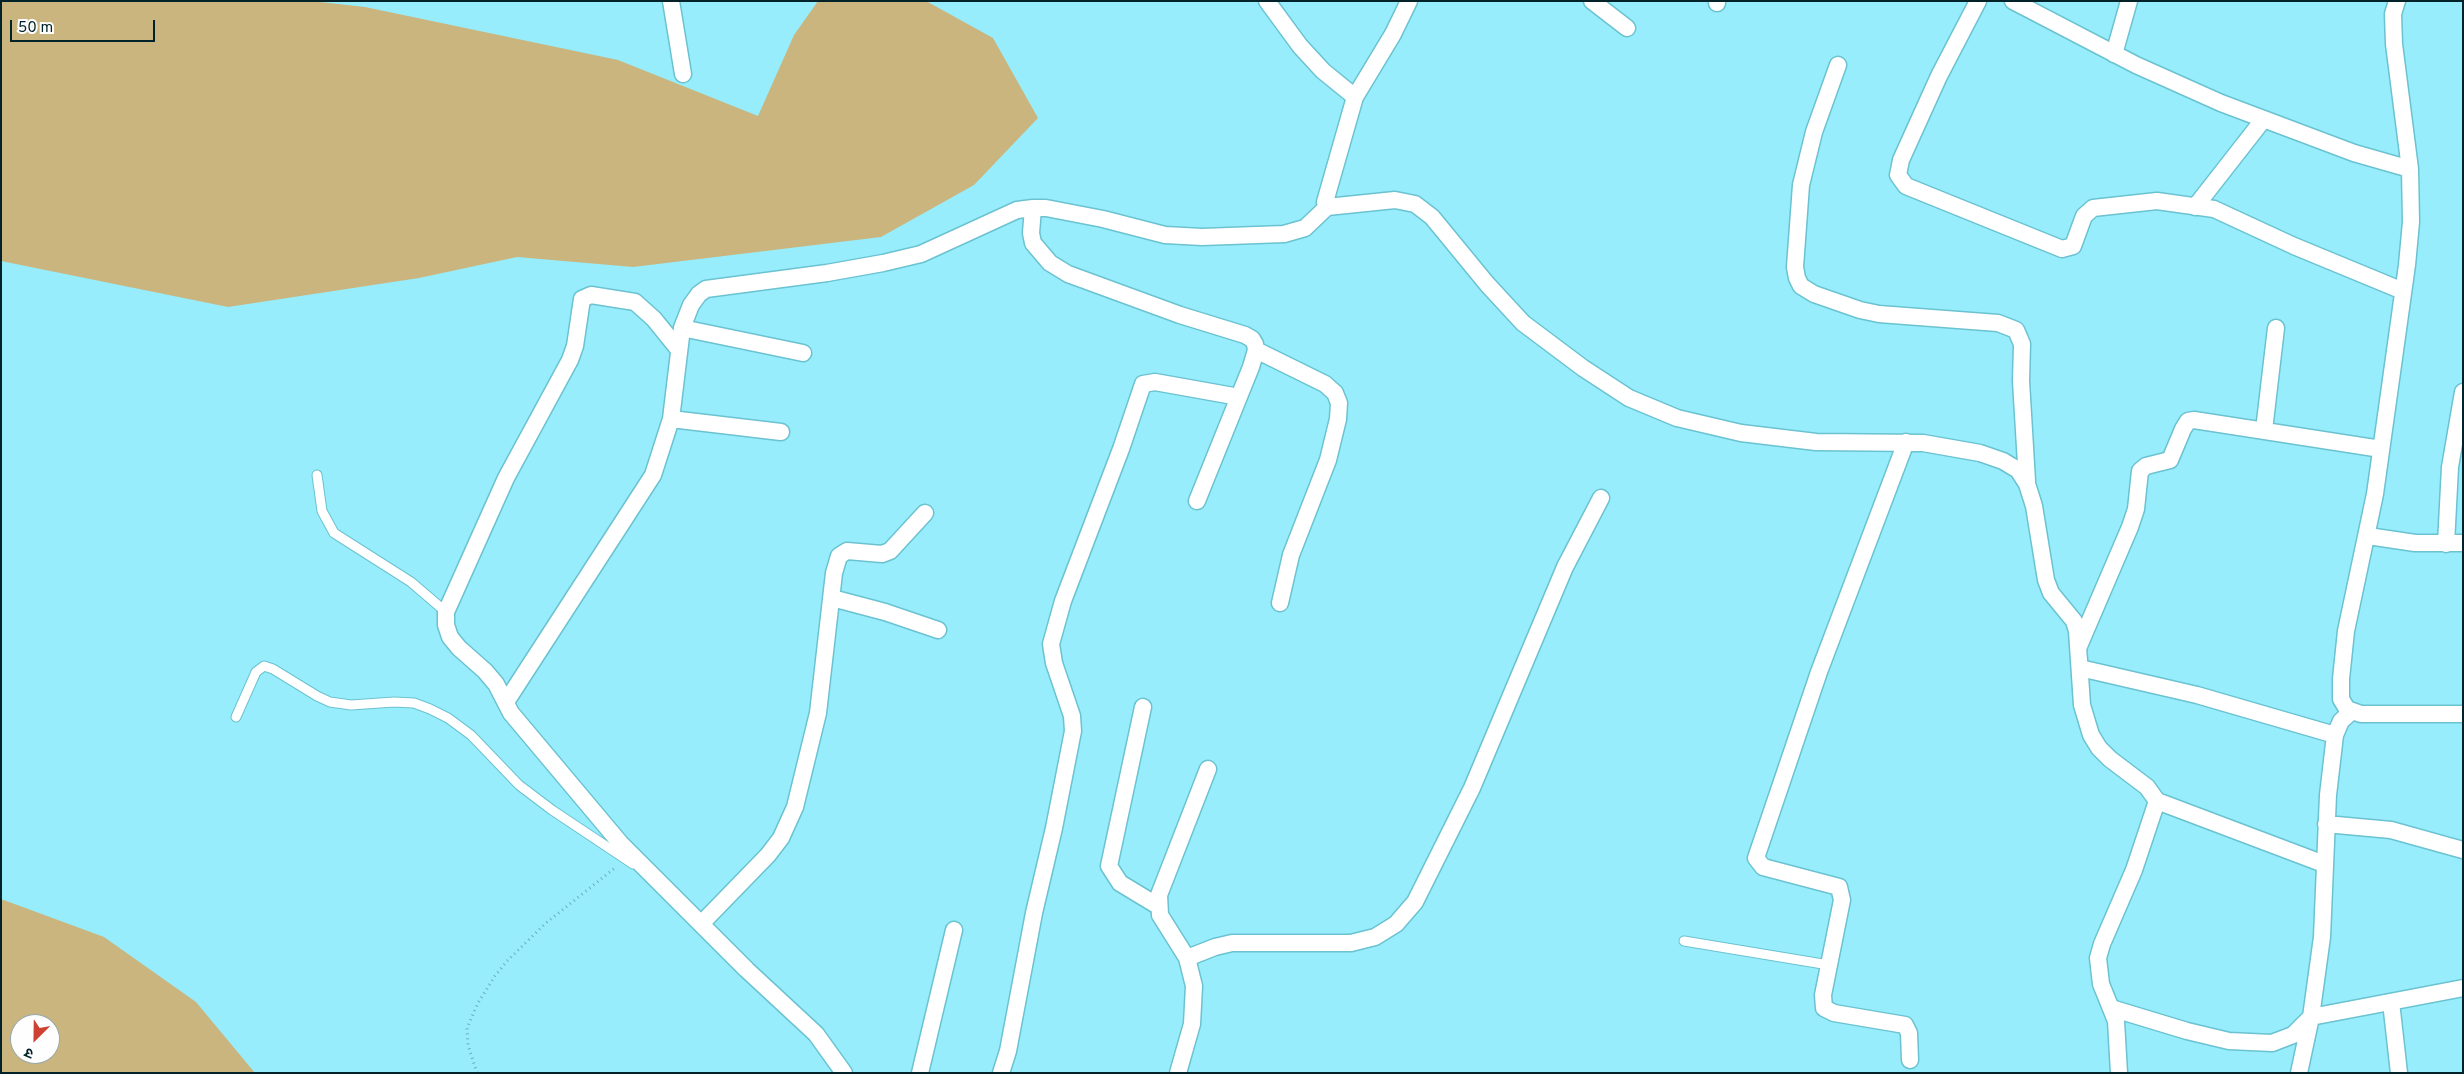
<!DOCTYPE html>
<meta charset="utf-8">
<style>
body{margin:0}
#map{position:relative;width:2464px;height:1074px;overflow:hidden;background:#97edfc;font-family:Overpass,"Noto Sans Devanagari",sans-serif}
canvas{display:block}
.frame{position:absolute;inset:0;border:2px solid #002228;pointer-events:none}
.north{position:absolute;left:10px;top:1014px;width:50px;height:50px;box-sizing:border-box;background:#fefefe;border:1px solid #98a6a8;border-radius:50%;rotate:203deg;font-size:14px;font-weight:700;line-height:20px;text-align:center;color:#002228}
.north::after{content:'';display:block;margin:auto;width:18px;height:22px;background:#cd4032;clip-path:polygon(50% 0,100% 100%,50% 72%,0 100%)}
.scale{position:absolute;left:10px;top:20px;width:145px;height:22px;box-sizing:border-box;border:2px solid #002228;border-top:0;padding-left:6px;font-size:15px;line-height:18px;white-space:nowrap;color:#002228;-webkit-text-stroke:4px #fefefe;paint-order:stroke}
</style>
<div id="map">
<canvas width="2464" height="1074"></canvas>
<div class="frame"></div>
<div class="north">उ</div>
<div class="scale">50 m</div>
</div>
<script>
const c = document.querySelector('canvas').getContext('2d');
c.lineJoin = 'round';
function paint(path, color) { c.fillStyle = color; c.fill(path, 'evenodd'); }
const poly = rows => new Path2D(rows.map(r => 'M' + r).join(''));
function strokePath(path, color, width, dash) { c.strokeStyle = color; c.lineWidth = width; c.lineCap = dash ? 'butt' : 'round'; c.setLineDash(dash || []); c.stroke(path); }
paint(poly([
 [1,1,311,1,365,7,618,60,758,116,794,35,818,1,926,1,993,38,1038,118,974,185,881,237,633,267,517,257,419,278,228,307,1,261],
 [1,899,104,937,196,1002,255,1073,1,1073],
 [20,1024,50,1024,50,1054,20,1054]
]), '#cab57f');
const lane = poly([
 [317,475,322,511,334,533,411,582,446,612],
 [236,717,256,672,264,666,273,669,317,696,330,702,351,705,394,702,414,703,430,709,448,718,471,735,519,785,552,810,633,864],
 [1684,941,1829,965]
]);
const street = poly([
 [671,1,683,74],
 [1267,1,1300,46,1323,71,1355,97],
 [1409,1,1393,34,1355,97,1325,202,1327,207,1395,200,1415,204,1432,217,1487,284,1523,323,1583,368,1629,398,1677,418,1741,433,1816,442,1923,443,1980,453,2003,461,2018,470,2027,484,2034,506,2046,580,2051,593,2074,621,2077,631,2082,705,2091,735,2099,748,2110,759,2147,787,2157,801,2134,870,2102,944,2098,958,2101,984,2116,1021,2119,1073],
 [1592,1,1627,28],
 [1978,1,1939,76,1901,160,1898,175,1906,186,2062,249,2073,246,2084,216,2093,208,2157,201,2214,209,2294,246,2403,291],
 [2013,1,2136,65,2221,103,2354,153,2410,169],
 [2397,1,2393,14,2394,44,2410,169,2411,222,2407,265,2375,494,2346,631,2341,679,2341,699,2347,709,2361,714,2463,714],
 [1717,3,1717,1],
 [2114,54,2129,1],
 [1838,65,1814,132,1801,185,1795,267,1797,278,1801,286,1814,294,1860,310,1879,314,1998,323,2016,330,2022,344,2021,381,2027,481],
 [2195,207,2263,120],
 [1033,208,1031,233,1033,243,1050,263,1068,274,1180,315,1245,335,1252,339,1255,344,1256,350,1251,367,1197,501],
 [682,328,803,353],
 [679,350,654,319,635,302,591,295,582,299,575,346,570,360,506,478,446,612,446,625,450,637,459,648,485,671,496,684,511,713,621,844,747,970,816,1034,844,1073],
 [1256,350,1325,384,1335,393,1339,403,1338,419,1328,460,1291,555,1280,603],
 [671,419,781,432],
 [2264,430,2276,328],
 [1906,442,1819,672,1756,858,1763,867,1839,887,1842,900,1823,995,1824,1008,1834,1013,1905,1025,1909,1033,1910,1060],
 [2368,536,2415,543,2463,543],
 [2446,544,2450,467,2463,392],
 [832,598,885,612,938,630],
 [2079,646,2130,527,2136,509,2140,471,2146,466,2170,460,2183,429,2188,421,2194,420,2381,449],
 [2080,668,2197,695,2335,735],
 [506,702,653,475,671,419,682,328,691,305,699,294,706,289,827,273,883,263,921,254,1017,210,1033,208,1046,208,1103,219,1165,235,1202,237,1284,234,1305,228,1327,207],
 [1143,707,1109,866,1120,883,1158,906],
 [2157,801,2324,864],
 [2326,824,2391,830,2463,850],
 [701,924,768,855,781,838,795,807,818,713,834,573,839,556,847,551,882,554,890,551,925,513],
 [1187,958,1215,947,1232,943,1351,943,1375,937,1396,924,1415,902,1472,788,1565,567,1601,498],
 [2391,1002,2399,1073],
 [2111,1008,2187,1031,2229,1041,2272,1043,2293,1035,2311,1017,2463,988],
 [920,1073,954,930],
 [1001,1073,1008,1051,1034,913,1054,828,1073,731,1072,716,1054,663,1051,644,1063,601,1121,449,1143,384,1155,382,1239,397],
 [1178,1073,1192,1024,1194,986,1187,958,1160,915,1159,895,1208,769],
 [2299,1073,2311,1017,2322,937,2328,795,2335,735,2341,721,2351,712]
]);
strokePath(lane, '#6bc2d0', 11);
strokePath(street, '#6bc2d0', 19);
strokePath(poly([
 [477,1073,468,1045,467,1028,478,1003,495,976,507,961,546,923,616,867]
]), '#69afbb', 3, [1, 4]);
strokePath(lane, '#fff', 9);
strokePath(street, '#fff', 16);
</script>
